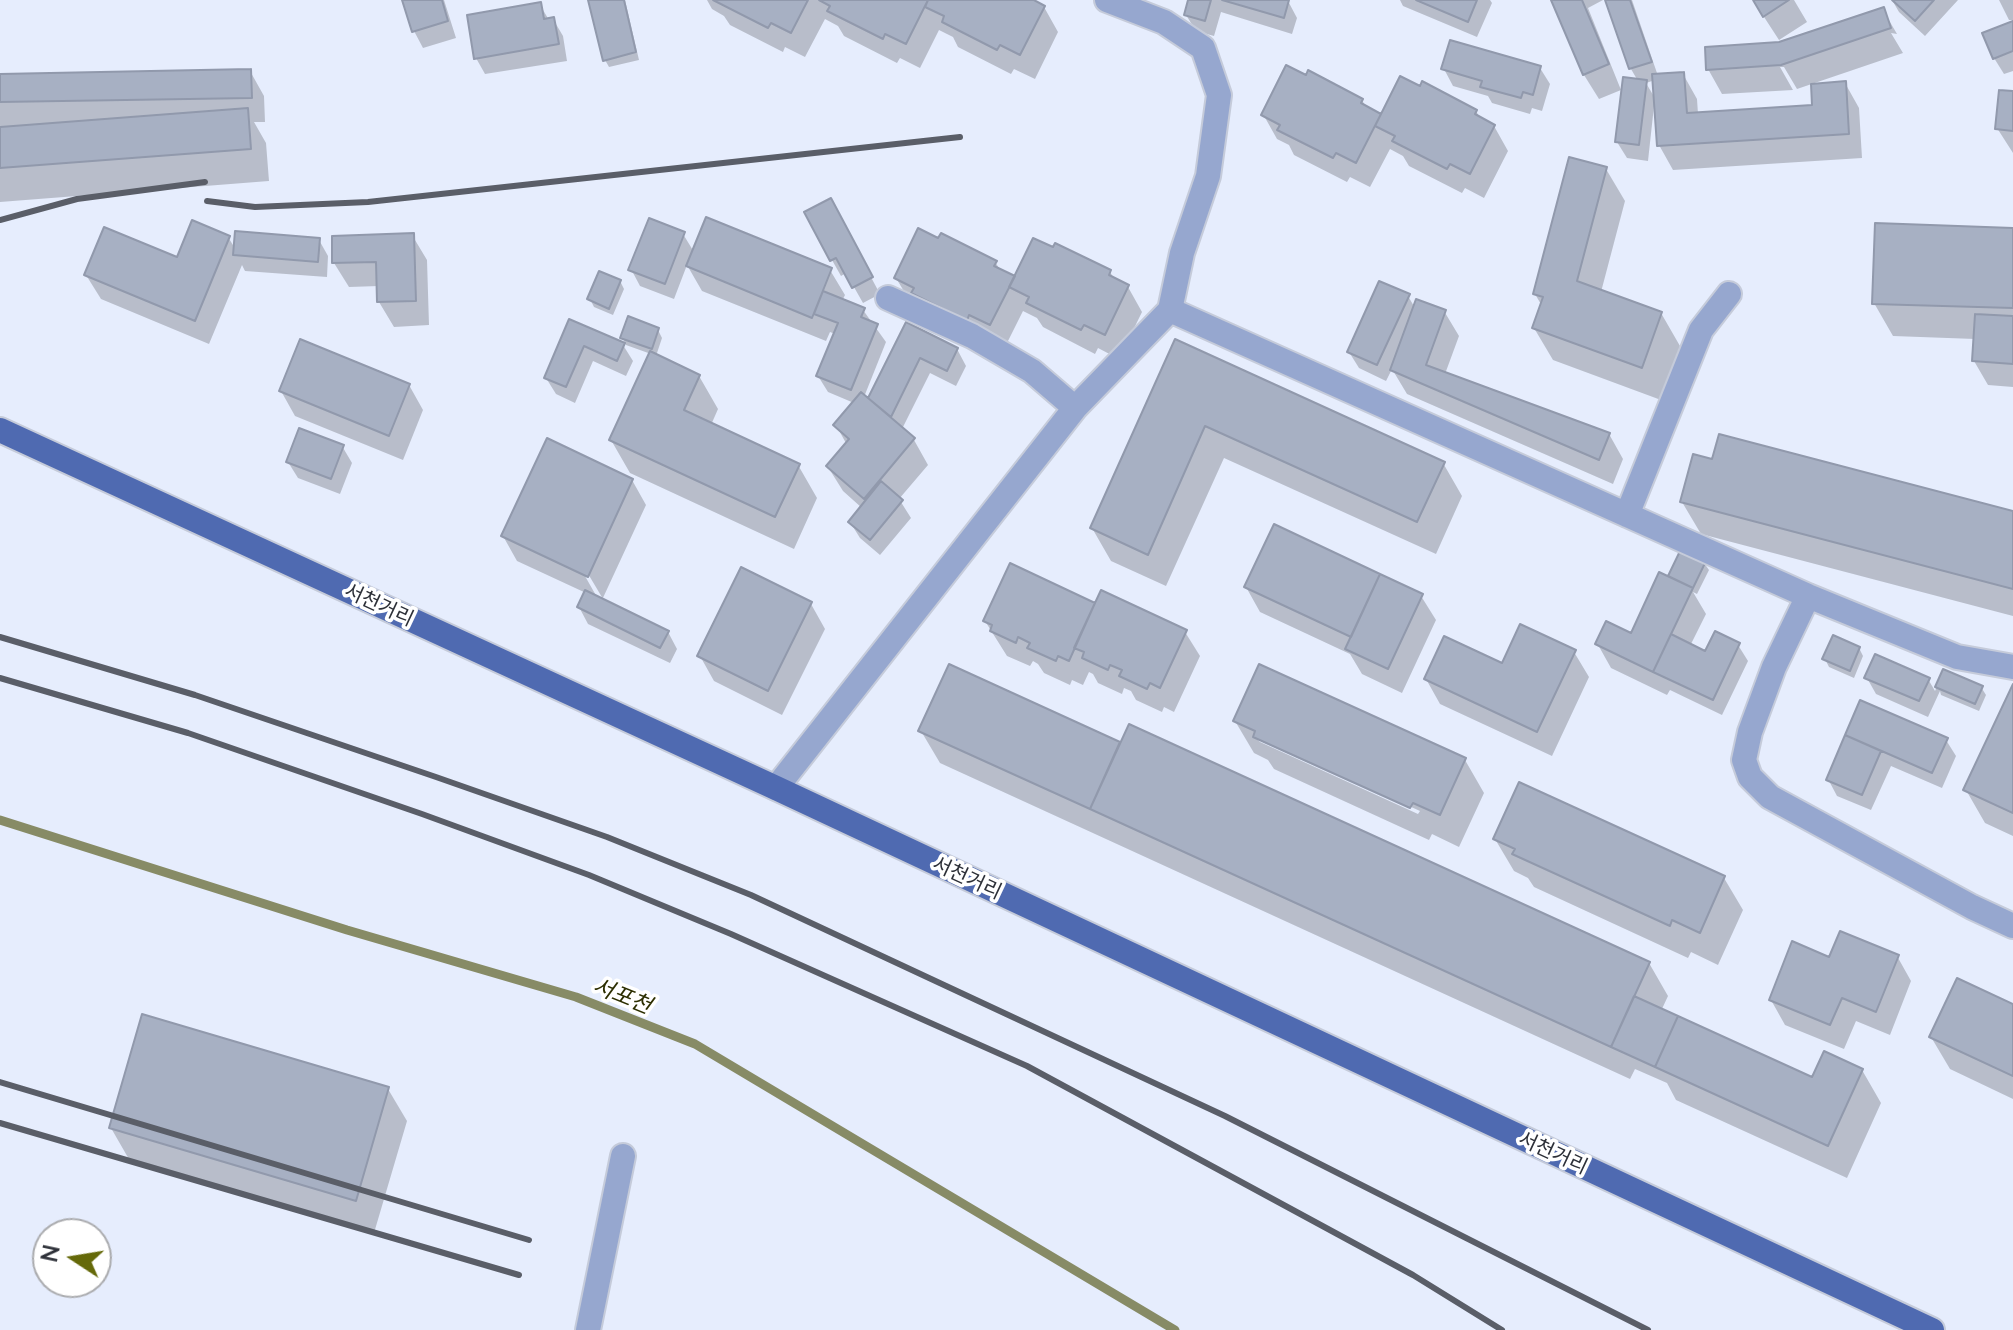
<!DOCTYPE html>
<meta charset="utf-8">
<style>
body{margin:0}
#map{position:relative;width:2013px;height:1330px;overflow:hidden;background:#e6edfd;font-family:Lato,sans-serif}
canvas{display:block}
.north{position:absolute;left:32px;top:1218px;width:80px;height:80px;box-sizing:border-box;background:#fff;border:2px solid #abacaf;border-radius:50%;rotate:282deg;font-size:22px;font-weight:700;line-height:32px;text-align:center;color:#2d3038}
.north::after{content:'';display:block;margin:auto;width:28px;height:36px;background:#656909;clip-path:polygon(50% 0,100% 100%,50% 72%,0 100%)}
</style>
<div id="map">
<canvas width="2013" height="1330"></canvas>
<div class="north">N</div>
</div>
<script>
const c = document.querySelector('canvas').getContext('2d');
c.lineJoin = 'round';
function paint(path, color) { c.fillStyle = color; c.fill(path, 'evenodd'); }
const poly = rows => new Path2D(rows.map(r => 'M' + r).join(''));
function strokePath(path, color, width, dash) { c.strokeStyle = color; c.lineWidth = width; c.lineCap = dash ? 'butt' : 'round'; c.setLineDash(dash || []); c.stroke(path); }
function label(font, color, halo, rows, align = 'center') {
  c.font = font + ' Lato,"Noto Sans KR",sans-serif'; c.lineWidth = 7; c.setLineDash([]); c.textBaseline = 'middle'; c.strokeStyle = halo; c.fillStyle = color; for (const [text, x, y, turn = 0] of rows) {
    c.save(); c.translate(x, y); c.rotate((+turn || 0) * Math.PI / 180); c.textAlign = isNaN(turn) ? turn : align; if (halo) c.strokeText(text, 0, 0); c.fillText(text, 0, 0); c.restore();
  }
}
paint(poly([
 [404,0,444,0,456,38,423,48,414,31],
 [590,0,625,0,639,60,609,67,605,60],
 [707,0,1031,0,1044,7,1058,32,1035,79,1014,69,1011,74,958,47,953,37,939,30,920,68,900,58,897,63,844,36,838,26,825,19,805,57,785,47,783,52,730,25,724,16,712,9],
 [1190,0,1283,0,1288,1,1297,18,1292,34,1221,12,1214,36,1196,31,1186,15],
 [1400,0,1490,0,1492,3,1477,37,1403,6],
 [1553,0,1603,0,1588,8,1621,90,1599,99,1584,75],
 [1607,0,1632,0,1658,76,1683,74,1697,99,1698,114,1814,107,1845,83,1859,108,1862,158,1673,170,1659,145,1656,106,1654,106,1648,161,1627,158,1617,142,1638,81,1631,69],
 [1655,80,1656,100,1646,83],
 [1753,0,1794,0,1807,22,1779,40],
 [1892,0,1958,0,1925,36,1899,12],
 [1999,0,2013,0,2013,20,2009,20],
 [540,5,549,20,553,19,563,36,567,61,485,74,476,58],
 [1883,10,1897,34,1891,33,1903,53,1797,89,1784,67,1780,67,1793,90,1722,94,1708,69],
 [2013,23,2013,71,2004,74,1994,58],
 [1540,68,1550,84,1542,111,1532,108,1530,114,1492,103,1488,96,1453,86,1444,69],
 [250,71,264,96,265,122,254,122,266,143,269,181,0,202,0,76],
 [2013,93,2013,153,1997,128],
 [1362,100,1367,109,1382,117,1476,111,1481,120,1494,126,1508,151,1484,198,1465,188,1462,193,1409,166,1403,156,1390,149,1370,187,1350,177,1347,182,1294,155,1289,145,1277,139,1263,114],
 [1606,169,1625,201,1601,292,1661,313,1680,346,1661,400,1553,360,1534,328,1542,306,1535,294],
 [837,214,880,294,863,303,846,273,841,276,832,260],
 [2013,230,2013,387,1988,385,1974,361,1975,339,1893,336,1874,303],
 [683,234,694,252,830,270,845,295,842,301,863,310,886,342,864,397,869,401,907,324,957,349,966,366,956,386,930,373,902,429,914,440,928,465,899,499,911,518,880,555,860,538,850,522,862,508,843,491,828,467,847,445,836,425,854,403,828,392,818,376,835,334,830,332,826,341,702,291,687,265,674,299,640,286,631,269],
 [412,235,427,260,429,325,394,327,379,302,379,286,349,287,334,263],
 [228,237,236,250,319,240,328,256,327,277,245,271,242,265,209,344,101,299,86,275,178,259],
 [995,262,1001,271,1015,278,1110,272,1115,280,1128,287,1142,312,1119,359,1098,348,1095,354,1043,327,1037,318,1023,311,1004,349,911,303,896,278],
 [620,281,624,289,613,315,594,307,590,299],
 [1408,296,1415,308,1444,311,1459,336,1445,374,1609,434,1623,459,1613,484,1407,394,1392,369,1386,381,1359,368,1349,352],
 [570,322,623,345,633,361,626,376,593,361,575,403,556,394,546,378],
 [658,330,662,338,656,356,699,376,718,409,711,425,798,465,817,498,794,549,630,473,611,440,651,354,626,345,622,337],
 [1176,342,1443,463,1462,496,1436,554,1224,458,1166,586,1111,561,1092,528],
 [409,385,423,410,403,460,295,416,281,391],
 [342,446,352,463,340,494,298,478,288,462],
 [632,480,646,505,602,600,668,632,677,649,670,663,588,624,579,607,586,593,517,561,503,536],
 [584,567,603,599,598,599,581,569],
 [1682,502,2013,513,2013,616,1701,534],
 [1704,563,1709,570,1697,594,1693,592,1706,614,1691,644,1706,653,1738,645,1748,661,1722,715,1670,690,1667,695,1611,668,1597,643,1632,636,1673,581,1670,576],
 [1246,587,1421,596,1436,620,1402,693,1362,674,1350,654,1260,612],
 [811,604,825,629,782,715,714,681,700,656],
 [1096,606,1185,632,1200,656,1174,712,1164,707,1162,712,1136,700,1131,691,1124,688,1122,694,1098,683,1093,674,1089,672,1083,685,1072,680,1070,685,1044,673,1038,664,1033,661,1030,666,1007,656,985,621],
 [1859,648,1863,656,1854,678,1829,667,1825,659],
 [1574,652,1589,677,1552,756,1440,704,1426,679],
 [950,666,1121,745,1649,963,1668,996,1661,1011,1813,1080,1862,1070,1881,1103,1847,1178,1676,1100,1667,1083,1635,1069,1630,1079,940,763,921,731],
 [1944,671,1981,687,1986,695,1979,711,1941,695,1940,691,1928,717,1876,694,1867,678,1928,679,1935,691],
 [2013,689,2013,836,1985,823,1966,790],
 [1861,703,1946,740,1956,756,1942,788,1891,766,1871,810,1837,796,1828,779],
 [1235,721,1465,760,1484,793,1459,847,1432,834,1429,840,1274,769,1268,760,1254,753],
 [1253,735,1420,811,1418,814,1260,742],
 [1495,839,1724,878,1743,910,1718,965,1691,952,1688,958,1534,887,1528,878,1514,871],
 [1897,956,1911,981,1890,1035,1856,1021,1844,1049,1785,1025,1771,1000,1830,959],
 [2013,1007,2013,1099,1950,1069,1931,1037],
 [388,1089,407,1121,374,1233,130,1161,111,1128]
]), '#0003');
strokePath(poly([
 [0,820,347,930,576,997,695,1044,1175,1330]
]), '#878b66', 9);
const building = poly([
 [402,0,442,0,448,21,412,32,402,0],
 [588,0,624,0,636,52,603,61,588,0],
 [713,0,808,0,791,33,771,23,768,28,713,0],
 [819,0,928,0,906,44,885,34,883,39,827,11,830,6,819,0],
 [928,0,1034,0,1045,6,1020,55,1000,45,997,50,942,22,944,16,925,7,928,0],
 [1188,0,1211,0,1205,21,1184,15,1188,0],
 [1222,0,1289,0,1284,18,1222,0],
 [1416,0,1477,0,1468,22,1416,0],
 [1551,0,1582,0,1609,64,1583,75,1551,0],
 [1605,0,1630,0,1652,62,1629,69,1605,0],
 [1753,0,1789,0,1763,17,1753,0],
 [1892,0,1934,0,1915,21,1892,0],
 [541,2,544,19,554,17,559,44,474,59,467,15,541,2],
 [1884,7,1891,28,1781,65,1706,70,1705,47,1779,42,1884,7],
 [2013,21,2013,51,1993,59,1982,33,2013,21],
 [1450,40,1541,66,1533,95,1523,92,1521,98,1480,87,1482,81,1441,69,1450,40],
 [1286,65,1306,75,1308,70,1363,99,1361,103,1381,114,1356,163,1336,153,1333,158,1277,130,1280,125,1261,115,1286,65],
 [251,69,252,98,0,102,0,74,251,69],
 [1684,72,1687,113,1812,105,1811,84,1846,81,1849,134,1657,146,1652,74,1684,72],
 [1400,76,1420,86,1422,81,1477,110,1475,114,1495,125,1470,174,1450,164,1447,169,1392,141,1395,136,1375,126,1400,76],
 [1623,77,1647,80,1639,145,1615,142,1623,77],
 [1999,90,2013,91,2013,131,1995,129,1999,90],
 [248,108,251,149,0,168,0,127,248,108],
 [1569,157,1607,167,1577,281,1662,312,1642,368,1532,328,1543,297,1533,294,1569,157],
 [831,198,873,277,852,288,836,258,830,261,804,212,831,198],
 [706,217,832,268,812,318,686,266,706,217],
 [649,218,685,232,665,284,628,270,649,218],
 [192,220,230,236,195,321,84,275,104,227,177,257,192,220],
 [1875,223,2013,228,2013,308,1872,304,1875,223],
 [918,228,938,238,941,233,997,261,994,266,1015,276,990,325,969,315,967,321,911,293,914,288,894,278,918,228],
 [235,231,320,238,318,262,233,255,235,231],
 [414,233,416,301,377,302,376,262,332,263,332,236,414,233],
 [1033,238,1053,247,1055,243,1111,270,1109,275,1129,285,1105,335,1084,325,1081,330,1026,303,1029,297,1009,287,1033,238],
 [599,271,621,280,609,309,587,299,599,271],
 [1379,281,1410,294,1377,365,1347,352,1379,281],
 [823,291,865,308,861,317,878,324,851,390,816,376,838,323,814,314,823,291],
 [1416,299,1446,310,1426,365,1610,433,1599,460,1390,370,1416,299],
 [1975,314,2013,316,2013,364,1972,361,1975,314],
 [628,316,659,328,652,349,620,338,628,316],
 [569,319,625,343,617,361,584,346,566,387,544,378,569,319],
 [906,322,958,348,947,371,920,358,891,417,868,398,906,322],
 [300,339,410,384,389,436,279,391,300,339],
 [1175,339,1445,462,1417,522,1205,426,1148,555,1090,528,1175,339],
 [650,351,700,375,684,410,800,464,775,517,609,440,650,351],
 [861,392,915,438,864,499,826,466,849,439,833,425,861,392],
 [299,428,344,445,331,479,286,462,299,428],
 [1719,434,2013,511,2013,589,1680,502,1693,454,1712,459,1719,434],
 [547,438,633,479,588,577,501,536,547,438],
 [881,481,903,500,870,540,848,522,881,481],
 [1274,524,1380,574,1351,637,1244,587,1274,524],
 [1681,549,1706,561,1693,588,1668,576,1681,549],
 [1010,563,1095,603,1069,661,1058,656,1056,661,1027,648,1030,643,1018,637,1016,643,990,631,992,625,983,621,1010,563],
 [741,567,812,602,768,691,697,656,741,567],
 [1659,572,1693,588,1653,672,1595,644,1606,621,1631,633,1659,572],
 [1380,574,1423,594,1388,669,1345,649,1380,574],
 [585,590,669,631,660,648,577,607,585,590],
 [1101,590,1187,630,1160,688,1150,683,1147,689,1119,676,1122,670,1110,665,1108,670,1082,658,1084,652,1074,648,1101,590],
 [1520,624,1576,650,1537,732,1424,679,1444,636,1502,663,1520,624],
 [1715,631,1740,643,1713,700,1653,672,1671,634,1705,651,1715,631],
 [1833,635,1860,647,1850,671,1822,659,1833,635],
 [1875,654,1930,678,1919,701,1864,678,1875,654],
 [949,664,1120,742,1090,809,918,731,949,664],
 [1259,664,1466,758,1440,815,1413,803,1410,808,1253,737,1255,731,1233,721,1259,664],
 [1943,669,1983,686,1975,704,1935,687,1943,669],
 [2013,684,2013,813,1963,790,2013,684],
 [1860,700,1948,738,1932,773,1845,735,1860,700],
 [1129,724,1650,962,1611,1047,1090,809,1129,724],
 [1845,735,1881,751,1862,795,1826,780,1845,735],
 [1519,782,1725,876,1700,933,1672,920,1670,926,1512,854,1515,849,1493,839,1519,782],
 [1840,931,1899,955,1876,1012,1842,998,1830,1025,1769,1000,1792,941,1829,957,1840,931],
 [1957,978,2013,1004,2013,1076,1929,1037,1957,978],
 [1634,996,1678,1016,1655,1067,1611,1047,1634,996],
 [142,1014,389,1087,356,1201,109,1128,142,1014],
 [1678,1016,1812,1077,1824,1051,1863,1069,1828,1146,1655,1067,1678,1016]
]);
paint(building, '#a7b0c3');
strokePath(building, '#9199ac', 2);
const minor = poly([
 [888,298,972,336,1032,371,1075,408],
 [1170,310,1808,596,1957,657,2013,667],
 [1627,515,1701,330,1729,294],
 [1808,596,1774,667,1750,732,1744,760,1750,777,1770,797,1972,907,2013,926],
 [776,788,1075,408,1170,310,1182,253,1208,176,1219,95,1203,48,1164,22,1107,0],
 [588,1330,623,1156]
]);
const major = poly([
 [0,430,776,788,1932,1330]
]);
strokePath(minor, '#c5cbda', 28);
strokePath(major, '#c5cbda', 28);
strokePath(minor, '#96a7cf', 24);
strokePath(major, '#4f6ab1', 24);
strokePath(poly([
 [207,201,255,207,368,202,960,137],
 [0,220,77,199,205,182],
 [0,637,195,695,436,777,607,837,751,895,1225,1116,1648,1330],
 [0,678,188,733,422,814,589,875,731,934,1027,1066,1413,1275,1502,1330],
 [0,1082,529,1240],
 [0,1123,519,1275]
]), '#5a5e68', 6);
label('20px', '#2d3038', '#fff', [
 ["서천거리",379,605,25],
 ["서천거리",967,878,25],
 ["서천거리",1553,1153,25]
]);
label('italic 22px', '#2c2e01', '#fff', [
 ["서포천",622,996,22]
]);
</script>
